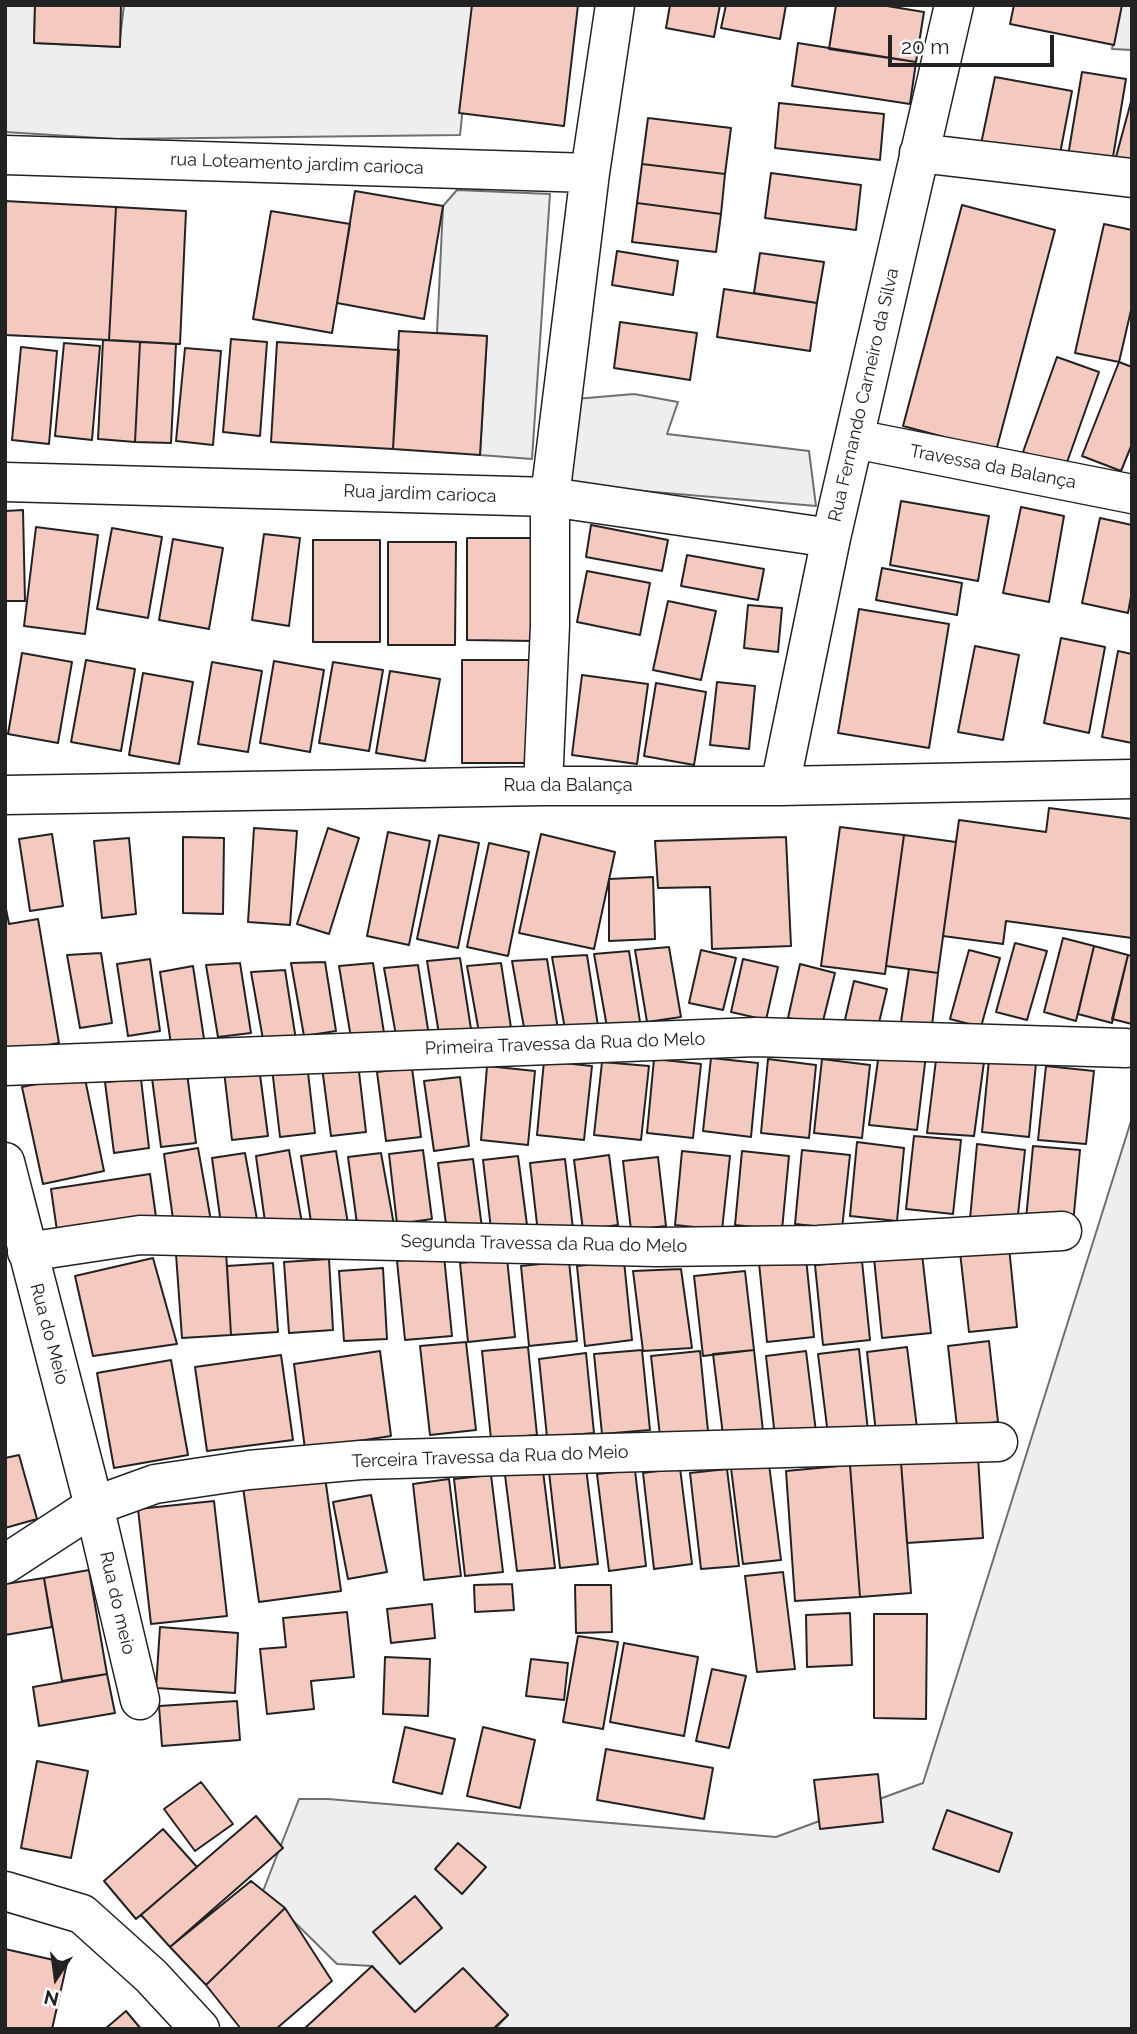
<!DOCTYPE html>
<meta charset="utf-8">
<style>
body{margin:0}
#map{position:relative;width:1137px;height:2034px;overflow:hidden;background:#fff;font-family:Raleway,sans-serif}
canvas{display:block}
.frame{position:absolute;inset:0;border:7px solid #222;pointer-events:none}
.north{position:absolute;left:21px;top:1943px;width:70px;height:70px;-webkit-text-stroke:5px #fff;paint-order:stroke;rotate:193deg;font-size:19px;font-weight:700;line-height:28px;text-align:center;color:#222}
.north::after{content:'';display:block;margin:auto;width:24px;height:32px;background:#222;clip-path:polygon(50% 0,100% 100%,50% 72%,0 100%)}
.scale{position:absolute;left:888px;top:35px;width:166px;height:32px;box-sizing:border-box;border:4px solid #222;border-top:0;padding-left:9px;font-size:21px;line-height:24px;white-space:nowrap;color:#222;-webkit-text-stroke:5px #fff;paint-order:stroke}
</style>
<div id="map">
<canvas width="1137" height="2034"></canvas>
<div class="frame"></div>
<div class="north">N</div>
<div class="scale">20 m</div>
</div>
<script>
const c = document.querySelector('canvas').getContext('2d');
c.lineJoin = 'round';
function paint(path, color) { c.fillStyle = color; c.fill(path, 'evenodd'); }
const poly = rows => new Path2D(rows.map(r => 'M' + r).join(''));
function strokePath(path, color, width, dash) { c.strokeStyle = color; c.lineWidth = width; c.lineCap = dash ? 'butt' : 'round'; c.setLineDash(dash || []); c.stroke(path); }
function label(font, color, halo, rows, align = 'center') {
  c.font = font + ' Raleway,sans-serif'; c.lineWidth = 5; c.setLineDash([]); c.textBaseline = 'middle'; c.strokeStyle = halo; c.fillStyle = color; for (const [text, x, y, turn = 0] of rows) {
    c.save(); c.translate(x, y); c.rotate((+turn || 0) * Math.PI / 180); c.textAlign = isNaN(turn) ? turn : align; if (halo) c.strokeText(text, 0, 0); c.fillText(text, 0, 0); c.restore();
  }
}
const green = poly([
 [5,5,35,5,34,43,119,47,124,5,474,5,460,135,116,139,5,132,5,5],
 [1121,5,1132,5,1132,50,1112,49,1121,5],
 [457,190,550,194,532,459,480,455,487,336,437,333,443,206,457,190],
 [634,394,678,402,667,434,809,451,816,506,562,484,575,399,634,394],
 [1132,1118,1132,2029,495,2029,508,2015,415,2012,372,1966,337,1964,263,1891,299,1799,328,1799,776,1837,923,1783,1132,1118]
]);
paint(green, '#eee');
strokePath(green, '#6f6f6f', 2);
const building = poly([
 [35,5,121,5,120,47,34,43,35,5],
 [472,5,578,5,564,126,459,113,472,5],
 [670,5,720,5,714,37,666,28,670,5],
 [726,5,786,5,780,39,721,28,726,5],
 [836,5,881,5,924,12,916,62,829,49,836,5],
 [1014,5,1122,5,1114,45,1010,24,1014,5],
 [798,43,916,62,910,104,792,86,798,43],
 [1082,72,1126,79,1112,163,1068,156,1082,72],
 [995,77,1072,91,1059,159,981,144,995,77],
 [1132,98,1132,161,1116,157,1132,98],
 [779,103,884,114,880,160,775,148,779,103],
 [648,118,731,128,725,174,642,164,648,118],
 [642,164,725,174,721,214,637,203,642,164],
 [771,173,861,185,856,230,765,218,771,173],
 [355,191,443,206,424,319,337,303,355,191],
 [5,201,116,207,109,340,5,335,5,201],
 [637,203,721,214,716,252,632,242,637,203],
 [962,205,1055,230,996,451,903,426,962,205],
 [116,207,186,211,180,344,109,340,116,207],
 [271,211,350,224,332,333,253,319,271,211],
 [1104,224,1132,230,1132,306,1119,362,1075,353,1104,224],
 [617,251,678,261,673,295,612,285,617,251],
 [760,253,824,262,817,303,754,293,760,253],
 [724,289,817,303,810,351,717,337,724,289],
 [620,322,697,333,690,380,614,368,620,322],
 [399,331,487,336,480,455,393,449,399,331],
 [231,339,267,342,260,436,223,432,231,339],
 [103,340,140,342,135,442,98,439,103,340],
 [140,342,176,344,171,443,135,442,140,342],
 [277,342,399,350,393,449,271,442,277,342],
 [64,343,100,346,92,440,55,436,64,343],
 [21,347,57,351,49,444,12,440,21,347],
 [185,348,221,351,213,445,176,441,185,348],
 [1057,357,1099,372,1065,468,1023,452,1057,357],
 [1119,362,1132,367,1132,444,1121,471,1082,456,1119,362],
 [901,501,989,516,978,581,890,565,901,501],
 [1021,507,1064,516,1049,602,1003,593,1021,507],
 [23,510,25,601,5,601,5,511,23,510],
 [1100,518,1132,525,1132,591,1128,613,1082,603,1100,518],
 [591,525,668,540,662,571,586,557,591,525],
 [36,527,98,535,85,634,24,626,36,527],
 [112,528,162,537,148,618,97,609,112,528],
 [264,534,300,538,289,626,252,620,264,534],
 [467,538,535,538,534,641,467,640,467,538],
 [173,539,223,548,209,629,159,620,173,539],
 [313,540,380,540,380,642,313,642,313,540],
 [388,542,456,542,455,645,388,645,388,542],
 [687,555,764,569,758,600,681,586,687,555],
 [882,568,962,583,957,615,876,600,882,568],
 [587,571,650,583,640,635,577,622,587,571],
 [668,601,716,611,701,680,653,670,668,601],
 [748,605,782,608,778,652,744,648,748,605],
 [859,609,949,624,929,748,838,733,859,609],
 [1061,638,1105,647,1089,733,1044,723,1061,638],
 [975,646,1019,655,1003,740,958,732,975,646],
 [1118,651,1132,654,1132,743,1102,737,1118,651],
 [22,653,72,662,58,743,8,734,22,653],
 [86,660,135,669,121,751,71,742,86,660],
 [462,660,529,660,529,763,462,763,462,660],
 [274,661,324,670,310,752,260,743,274,661],
 [212,662,262,671,248,752,198,744,212,662],
 [333,662,383,670,369,751,319,743,333,662],
 [390,671,440,679,425,761,376,753,390,671],
 [143,673,193,682,179,764,129,755,143,673],
 [582,675,648,684,637,764,572,755,582,675],
 [717,682,755,686,749,749,710,745,717,682],
 [656,683,706,692,694,765,644,756,656,683],
 [1049,808,1132,819,1132,938,1006,921,1003,944,943,936,959,820,1046,832,1049,808],
 [840,827,904,835,885,974,821,966,840,827],
 [254,828,297,831,290,925,248,922,254,828],
 [328,828,359,838,329,934,297,924,328,828],
 [388,832,430,841,409,945,367,936,388,832],
 [52,834,63,906,30,911,19,839,52,834],
 [541,834,615,852,594,949,519,933,541,834],
 [439,835,479,843,458,948,417,939,439,835],
 [904,835,956,842,938,973,886,966,904,835],
 [183,837,224,838,223,914,183,913,183,837],
 [786,837,791,946,712,949,710,887,658,888,655,841,786,837],
 [129,838,136,914,102,918,94,841,129,838],
 [489,843,529,852,508,956,467,947,489,843],
 [653,877,655,939,609,941,609,879,653,877],
 [5,904,9,924,38,919,59,1043,5,1053,5,904],
 [1063,938,1094,946,1076,1021,1044,1012,1063,938],
 [1015,943,1047,951,1027,1020,996,1012,1015,943],
 [1094,946,1128,955,1112,1023,1078,1014,1094,946],
 [669,947,681,1017,647,1022,635,950,669,947],
 [701,950,736,958,723,1010,689,1003,701,950],
 [969,950,1000,958,981,1027,950,1019,969,950],
 [629,951,640,1022,607,1027,594,954,629,951],
 [101,953,112,1023,80,1028,67,955,101,953],
 [587,955,598,1026,565,1029,552,957,587,955],
 [1128,955,1132,956,1132,1024,1112,1019,1128,955],
 [460,958,471,1029,439,1034,427,961,460,958],
 [150,959,160,1031,128,1036,117,964,150,959],
 [547,959,558,1030,525,1033,512,961,547,959],
 [743,959,778,967,766,1020,731,1012,743,959],
 [325,962,336,1031,304,1036,291,963,325,962],
 [240,963,251,1033,218,1037,206,965,240,963],
 [373,963,384,1033,351,1038,339,966,373,963],
 [501,963,512,1034,480,1038,467,966,501,963],
 [800,964,835,973,822,1025,788,1018,800,964],
 [418,965,429,1036,397,1041,384,968,418,965],
 [193,966,204,1039,171,1044,160,972,193,966],
 [909,969,938,973,932,1026,901,1022,909,969],
 [285,970,296,1040,264,1045,251,972,285,970],
 [854,981,887,989,877,1031,844,1024,854,981],
 [879,1053,926,1055,917,1130,869,1125,879,1053],
 [711,1058,758,1063,751,1137,703,1131,711,1058],
 [654,1059,701,1064,693,1138,647,1133,654,1059],
 [768,1059,816,1065,809,1138,761,1133,768,1059],
 [822,1059,870,1065,862,1138,814,1133,822,1059],
 [989,1059,1036,1063,1029,1137,982,1132,989,1059],
 [936,1060,984,1062,974,1136,927,1133,936,1060],
 [544,1061,592,1066,584,1140,537,1135,544,1061],
 [602,1062,649,1066,641,1140,594,1135,602,1062],
 [358,1063,366,1132,331,1136,322,1067,358,1063],
 [307,1064,315,1133,280,1137,272,1068,307,1064],
 [487,1066,535,1071,528,1145,481,1140,487,1066],
 [1046,1066,1094,1071,1086,1144,1038,1140,1046,1066],
 [259,1067,268,1136,232,1140,224,1071,259,1067],
 [412,1068,421,1137,386,1141,377,1072,412,1068],
 [187,1073,196,1143,161,1147,152,1078,187,1073],
 [84,1074,104,1171,43,1184,22,1087,84,1074],
 [460,1077,469,1146,434,1151,424,1081,460,1077],
 [141,1079,149,1148,114,1153,105,1082,141,1079],
 [914,1136,961,1140,953,1214,906,1209,914,1136],
 [857,1142,904,1148,897,1221,850,1216,857,1142],
 [977,1144,1025,1150,1017,1224,970,1219,977,1144],
 [1033,1146,1080,1150,1073,1224,1026,1219,1033,1146],
 [198,1148,211,1221,173,1219,164,1154,198,1148],
 [289,1150,302,1223,265,1222,256,1156,289,1150],
 [423,1150,432,1219,397,1224,389,1154,423,1150],
 [802,1150,850,1155,842,1229,795,1224,802,1150],
 [336,1151,348,1224,311,1222,301,1156,336,1151],
 [682,1151,730,1156,722,1230,675,1225,682,1151],
 [742,1151,789,1156,782,1230,735,1225,742,1151],
 [245,1153,258,1225,221,1224,212,1158,245,1153],
 [381,1153,394,1225,357,1224,348,1157,381,1153],
 [609,1155,618,1225,583,1230,574,1160,609,1155],
 [518,1156,527,1225,491,1229,483,1160,518,1156],
 [658,1157,666,1226,631,1230,623,1161,658,1157],
 [473,1159,482,1228,447,1232,438,1163,473,1159],
 [565,1159,573,1229,538,1233,530,1163,565,1159],
 [150,1174,156,1217,57,1231,51,1189,150,1174],
 [1009,1247,1017,1327,969,1332,960,1252,1009,1247],
 [226,1251,231,1335,182,1338,176,1254,226,1251],
 [922,1254,931,1333,882,1338,874,1258,922,1254],
 [444,1256,452,1336,405,1340,397,1261,444,1256],
 [153,1258,177,1344,93,1356,75,1276,153,1258],
 [507,1258,515,1337,468,1342,460,1263,507,1258],
 [806,1258,814,1337,767,1342,759,1263,806,1258],
 [329,1259,333,1330,289,1333,284,1262,329,1259],
 [569,1261,577,1341,529,1346,521,1266,569,1261],
 [624,1261,632,1340,585,1346,577,1266,624,1261],
 [862,1261,870,1340,823,1345,815,1265,862,1261],
 [273,1263,278,1332,231,1335,227,1266,273,1263],
 [383,1268,387,1339,344,1341,339,1271,383,1268],
 [681,1269,692,1348,643,1351,633,1271,681,1269],
 [745,1271,754,1350,703,1356,694,1276,745,1271],
 [989,1341,998,1422,957,1427,948,1346,989,1341],
 [466,1342,476,1430,430,1435,420,1346,466,1342],
 [528,1347,537,1435,491,1439,482,1351,528,1347],
 [907,1347,917,1428,876,1433,867,1352,907,1347],
 [859,1349,868,1431,828,1435,818,1354,859,1349],
 [642,1350,650,1430,602,1434,594,1354,642,1350],
 [754,1350,763,1431,723,1435,713,1354,754,1350],
 [380,1351,391,1436,305,1449,294,1364,380,1351],
 [700,1351,708,1431,660,1436,651,1356,700,1351],
 [806,1351,816,1432,775,1437,766,1356,806,1351],
 [586,1353,594,1433,547,1437,539,1359,586,1353],
 [281,1355,293,1440,207,1451,195,1367,281,1355],
 [171,1360,188,1455,114,1468,97,1373,171,1360],
 [19,1455,37,1519,5,1528,5,1458,19,1455],
 [978,1456,983,1538,907,1543,901,1462,978,1456],
 [901,1462,911,1593,860,1597,850,1465,901,1462],
 [769,1464,781,1560,743,1564,731,1468,769,1464],
 [850,1465,860,1597,795,1601,786,1471,850,1465],
 [586,1468,598,1564,560,1568,549,1472,586,1468],
 [680,1468,692,1564,654,1569,643,1473,680,1468],
 [727,1469,739,1566,701,1569,690,1473,727,1469],
 [635,1470,646,1566,609,1571,597,1474,635,1470],
 [543,1471,555,1568,517,1571,505,1475,543,1471],
 [491,1475,503,1572,465,1576,454,1479,491,1475],
 [325,1477,341,1591,259,1602,243,1487,325,1477],
 [449,1479,461,1576,424,1580,413,1484,449,1479],
 [371,1495,387,1572,348,1579,333,1502,371,1495],
 [214,1501,227,1616,151,1624,138,1509,214,1501],
 [89,1570,107,1674,62,1681,44,1578,89,1570],
 [783,1572,795,1669,757,1672,745,1576,783,1572],
 [44,1578,52,1627,5,1635,5,1584,44,1578],
 [512,1584,514,1610,475,1612,474,1585,512,1584],
 [575,1585,611,1585,612,1632,576,1633,575,1585],
 [432,1604,435,1638,391,1643,387,1609,432,1604],
 [347,1612,354,1677,311,1681,314,1709,267,1714,260,1649,286,1647,283,1618,347,1612],
 [850,1613,852,1665,807,1667,806,1615,850,1613],
 [874,1614,927,1614,926,1719,874,1718,874,1614],
 [160,1627,238,1633,235,1693,156,1688,160,1627],
 [578,1636,618,1642,603,1729,563,1722,578,1636],
 [624,1643,698,1657,684,1736,610,1722,624,1643],
 [385,1657,430,1659,428,1716,383,1714,385,1657],
 [531,1659,568,1663,564,1700,526,1696,531,1659],
 [712,1669,746,1676,729,1748,696,1741,712,1669],
 [107,1674,115,1713,39,1726,33,1687,107,1674],
 [237,1701,240,1740,162,1746,159,1706,237,1701],
 [405,1727,455,1739,442,1794,393,1782,405,1727],
 [483,1727,535,1740,520,1808,467,1796,483,1727],
 [606,1749,713,1768,704,1819,597,1800,606,1749],
 [37,1761,88,1771,71,1858,21,1848,37,1761],
 [878,1774,883,1822,820,1829,814,1780,878,1774],
 [201,1782,233,1824,195,1851,164,1809,201,1782],
 [947,1810,1012,1833,999,1872,933,1849,947,1810],
 [256,1816,283,1848,170,1947,141,1915,256,1816],
 [163,1829,197,1867,136,1919,104,1881,163,1829],
 [458,1843,486,1867,462,1894,435,1869,458,1843],
 [251,1881,285,1908,206,1985,170,1947,251,1881],
 [415,1896,442,1928,400,1964,373,1932,415,1896],
 [285,1908,332,1981,276,2029,241,2029,206,1985,285,1908],
 [5,1949,67,1963,52,2029,5,2029,5,1949],
 [372,1966,415,2012,463,1968,508,2015,493,2029,304,2029,372,1966],
 [126,2011,141,2029,105,2029,126,2011]
]);
paint(building, '#f3c9c0');
strokePath(building, '#222', 2);
const minor = poly([
 [919,153,1132,178],
 [5,155,590,173],
 [855,439,1132,494],
 [5,482,550,497,831,538],
 [543,786,550,625,550,497,590,173,615,5],
 [780,786,831,538,954,5],
 [5,795,543,786,780,786,1132,779],
 [5,1066,756,1037,1126,1048],
 [5,1162,94,1506,140,1700],
 [27,1252,140,1235,656,1247,818,1245,1062,1231],
 [5,1564,94,1506,155,1484,249,1470,361,1460,998,1442]
]);
const tertiary = poly([
 [5,1891,82,1914,151,1976,200,2029]
]);
strokePath(minor, '#222', 41);
strokePath(tertiary, '#222', 41);
strokePath(minor, '#fff', 38);
strokePath(tertiary, '#fff', 38);
label('18px', '#222', '#fff', [
 ["rua Loteamento jardim carioca",297,164,2],
 ["Rua Fernando Carneiro da Silva",864,395,-77],
 ["Travessa da Balança",993,467,11],
 ["Rua jardim carioca",420,494,2],
 ["Rua da Balança",568,786],
 ["Primeira Travessa da Rua do Melo",565,1044,-2],
 ["Segunda Travessa da Rua do Melo",544,1244,1],
 ["Rua do Meio",49,1334,75],
 ["Terceira Travessa da Rua do Meio",490,1457,-2],
 ["Rua do meio",117,1603,77]
]);
</script>
